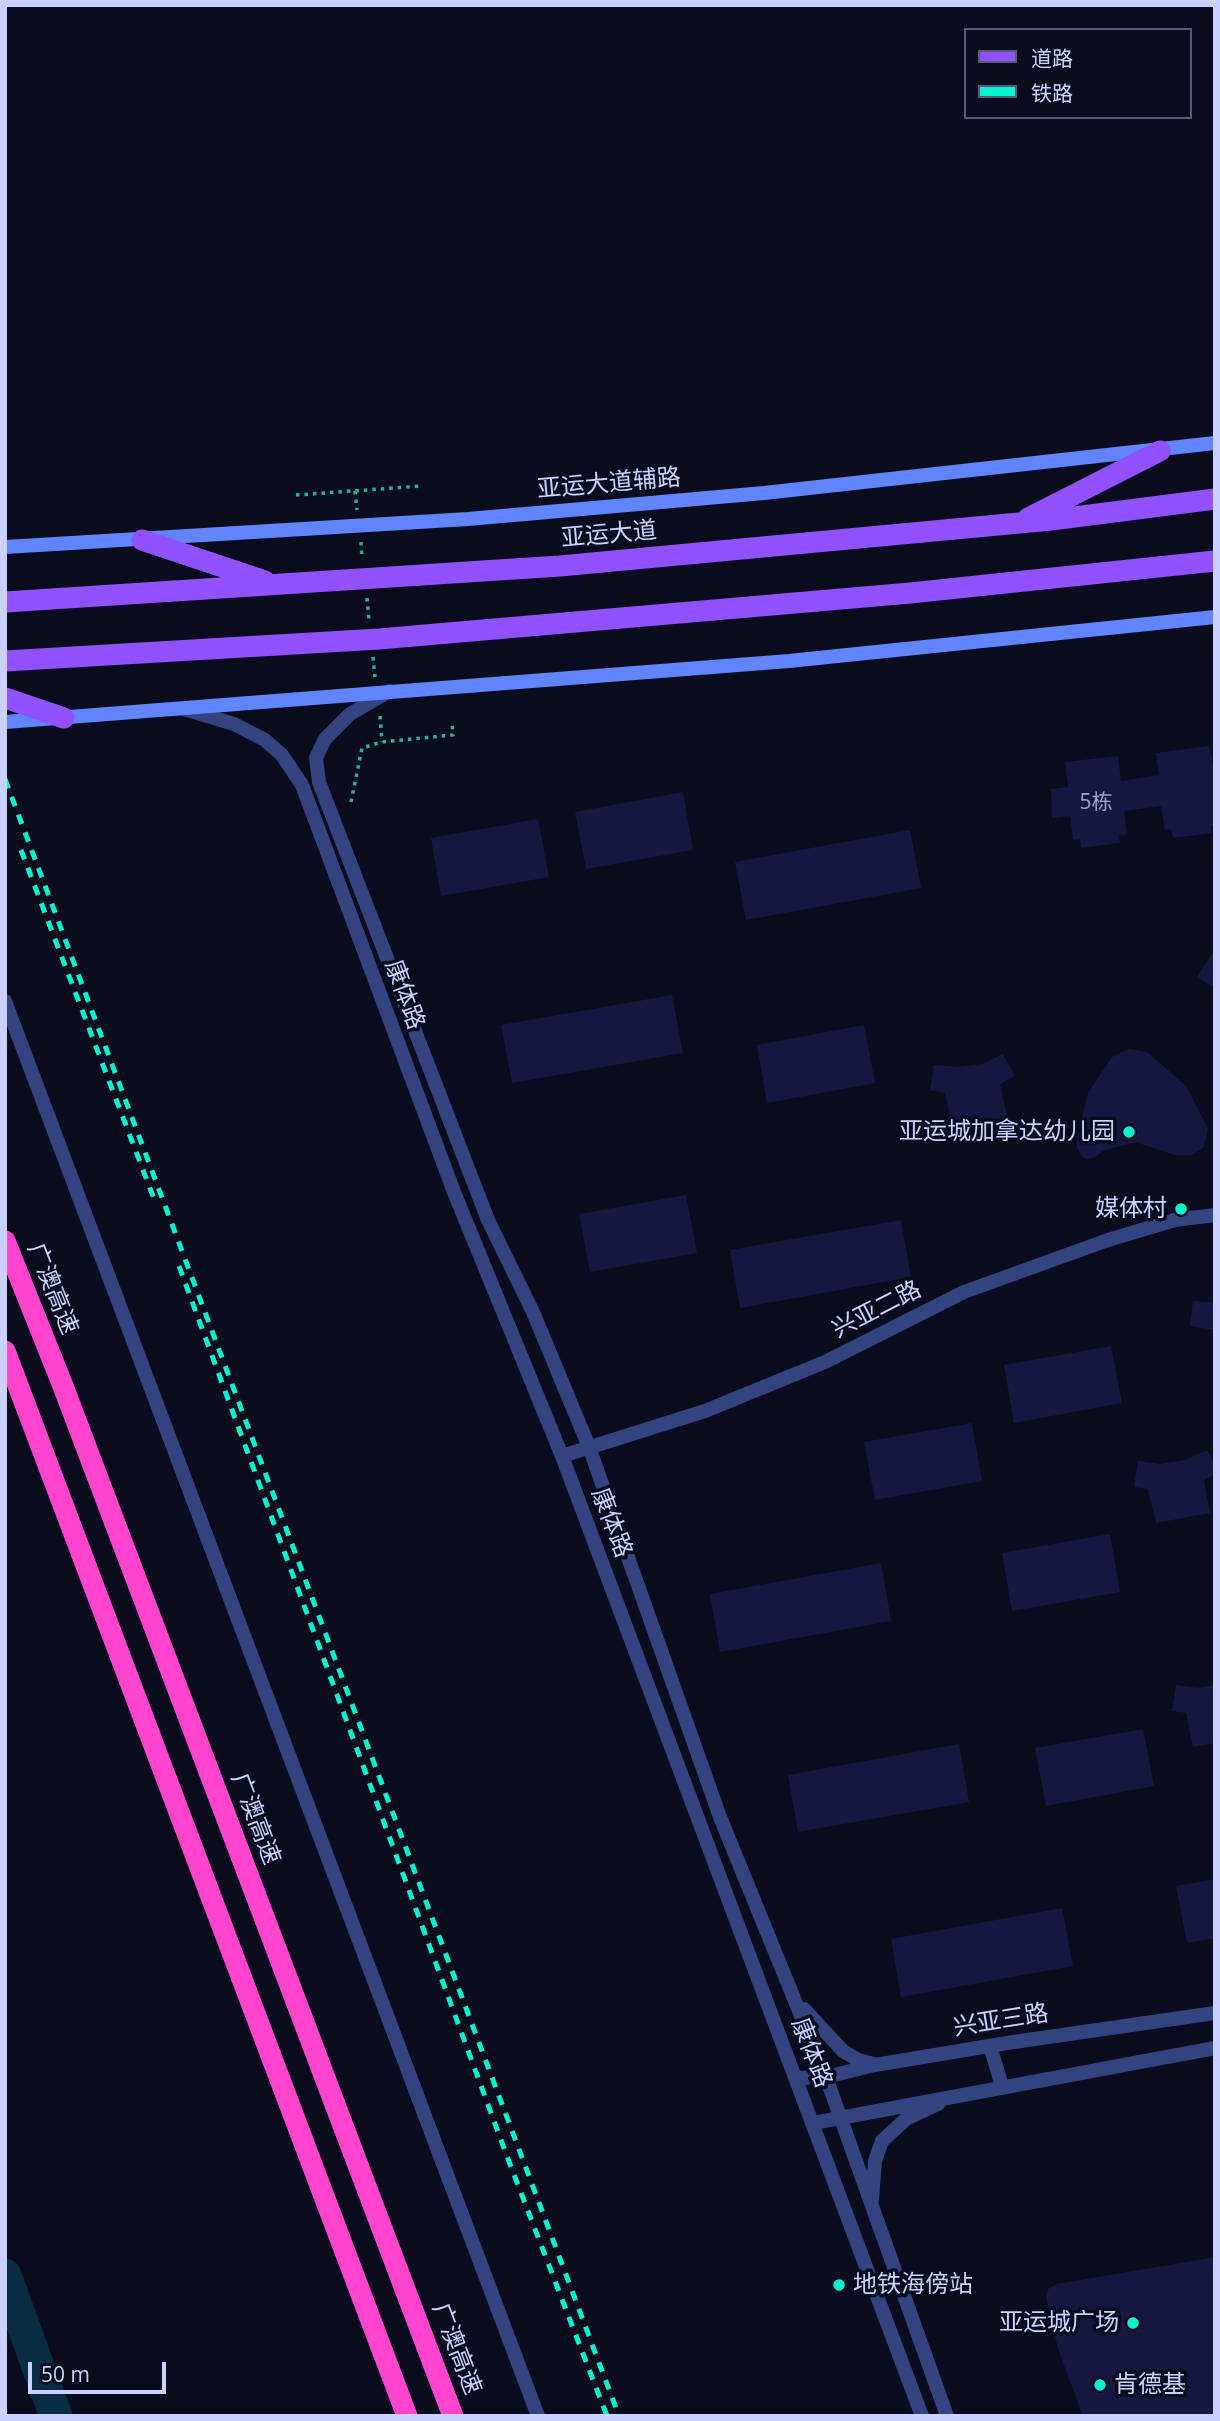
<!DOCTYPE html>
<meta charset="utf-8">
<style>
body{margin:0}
#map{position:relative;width:1220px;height:2421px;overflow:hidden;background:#0b0d1f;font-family:"Open Sans","Noto Sans SC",sans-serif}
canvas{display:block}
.frame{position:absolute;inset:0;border:7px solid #cad1ff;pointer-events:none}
.legend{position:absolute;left:964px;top:28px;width:228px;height:91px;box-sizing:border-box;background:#0b0d1f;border:2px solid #575b79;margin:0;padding:9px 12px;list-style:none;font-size:21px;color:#cad1ff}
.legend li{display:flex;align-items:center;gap:14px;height:35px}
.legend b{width:35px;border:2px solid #575b79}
.scale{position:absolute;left:28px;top:2362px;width:138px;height:32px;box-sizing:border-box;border:4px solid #cad1ff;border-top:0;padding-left:9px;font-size:21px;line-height:24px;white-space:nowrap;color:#cad1ff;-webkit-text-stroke:5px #0b0d1f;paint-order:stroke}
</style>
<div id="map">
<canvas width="1220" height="2421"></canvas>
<div class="frame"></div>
<ul class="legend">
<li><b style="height:9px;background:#9251ff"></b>道路</li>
<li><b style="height:9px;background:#00f5cf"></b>铁路</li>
</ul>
<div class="scale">50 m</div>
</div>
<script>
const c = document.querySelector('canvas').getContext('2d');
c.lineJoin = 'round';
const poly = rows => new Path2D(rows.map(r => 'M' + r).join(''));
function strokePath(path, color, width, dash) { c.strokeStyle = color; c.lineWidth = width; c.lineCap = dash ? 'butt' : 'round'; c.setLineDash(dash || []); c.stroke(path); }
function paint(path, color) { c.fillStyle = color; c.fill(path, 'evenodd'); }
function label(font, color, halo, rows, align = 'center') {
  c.font = font + ' "Open Sans","Noto Sans SC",sans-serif'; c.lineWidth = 7; c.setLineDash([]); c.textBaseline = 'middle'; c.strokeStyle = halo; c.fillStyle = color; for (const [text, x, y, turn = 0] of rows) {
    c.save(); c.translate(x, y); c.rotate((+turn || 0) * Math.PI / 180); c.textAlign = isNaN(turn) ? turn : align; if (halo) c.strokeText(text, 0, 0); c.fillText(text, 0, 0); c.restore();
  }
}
strokePath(poly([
 [5,2275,56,2416]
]), '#082c41', 33);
paint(poly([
 [1209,746,1215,773,1215,825,1211,825,1211,833,1173,838,1171,829,1165,830,1161,806,1124,811,1127,834,1119,835,1120,843,1081,848,1080,839,1073,840,1070,816,1052,818,1051,789,1068,787,1065,762,1118,756,1121,781,1159,775,1156,753],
 [683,792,693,850,586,869,575,812],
 [538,819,549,877,441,896,431,838],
 [910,830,921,888,746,920,735,862],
 [1215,949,1215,988,1197,977],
 [672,995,683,1053,512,1083,501,1025],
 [864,1025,875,1083,767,1103,757,1045],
 [1129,1049,1147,1052,1186,1086,1208,1128,1204,1147,1192,1155,1175,1155,1135,1142,1103,1151,1094,1158,1086,1159,1082,1156,1077,1148,1077,1136,1088,1093,1112,1057],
 [1003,1054,1015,1076,1000,1084,1007,1117,952,1126,945,1093,930,1090,934,1065,957,1067,982,1064],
 [686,1195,697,1253,590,1272,579,1214],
 [901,1220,911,1277,740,1308,730,1250],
 [1193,1301,1215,1303,1215,1330,1190,1326],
 [1111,1346,1122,1403,1014,1423,1004,1365],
 [972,1423,982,1481,875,1500,864,1442],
 [1207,1450,1215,1465,1215,1474,1204,1480,1210,1513,1156,1523,1148,1489,1134,1487,1138,1461,1160,1464,1185,1460],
 [1110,1534,1120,1592,1012,1611,1002,1553],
 [881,1563,891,1621,720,1652,710,1594],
 [1176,1685,1198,1688,1215,1685,1215,1743,1193,1747,1186,1713,1172,1711],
 [1143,1729,1154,1786,1046,1806,1035,1748],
 [959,1744,969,1802,798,1832,788,1775],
 [1215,1879,1215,1938,1187,1943,1176,1886],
 [1062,1908,1073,1966,901,1997,891,1939],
 [1215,2257,1215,2416,1083,2416,1058,2349,1046,2297,1048,2289,1057,2284]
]), '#161841');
strokePath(poly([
 [355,491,357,510],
 [296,495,422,486],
 [361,542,362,559],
 [367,598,369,621],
 [373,657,375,677],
 [380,716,382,742],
 [351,802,362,748,382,742,453,735,452,722]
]), '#27b689', 3.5, [3.5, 5]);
strokePath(poly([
 [5,1001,538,2416],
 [562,1456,705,1411,825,1362,964,1292,1108,1240,1175,1220,1215,1215]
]), '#344481', 14);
strokePath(poly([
 [390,691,350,714,325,739,316,758,319,782,488,1220,533,1312,589,1447,720,1817,826,2077,947,2416],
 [184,709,234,724,265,740,282,755,302,785,454,1192,562,1456,922,2416],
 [804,2009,843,2051,858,2060,874,2064],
 [990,2046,1002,2086],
 [796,2078,826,2077,875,2065,1007,2043,1215,2013],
 [813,2123,1215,2048],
 [872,2199,875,2161,882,2141,906,2119,938,2104]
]), '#344481', 14);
strokePath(poly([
 [5,547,468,519,764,493,1215,443],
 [5,722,789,661,1215,617]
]), '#6185ff', 14);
strokePath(poly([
 [1028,518,1160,451],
 [142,540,265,581],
 [5,602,560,566,1051,520,1215,499],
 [5,661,379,639,910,593,1215,561],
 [5,698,64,718]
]), '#9251ff', 21);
strokePath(poly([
 [5,1241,63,1386,453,2416],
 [5,1351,407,2416]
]), '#ff45cd', 21);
strokePath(poly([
 [5,779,619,2416],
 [21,850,156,1204],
 [179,1266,508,2159,607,2416]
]), '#00f5cf', 5, [10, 9]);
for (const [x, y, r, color] of [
 [1129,1132,7,"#00f5cf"],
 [1181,1209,7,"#00f5cf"],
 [839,2285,7,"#00f5cf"],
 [1133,2323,7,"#00f5cf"],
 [1100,2385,7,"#00f5cf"]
]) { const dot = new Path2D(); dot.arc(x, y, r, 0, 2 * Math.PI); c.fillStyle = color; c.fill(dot); strokePath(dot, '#0b0d1f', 2.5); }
label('21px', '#9da3d0', null, [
 ["5栋",1096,803]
]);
label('24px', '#cad1ff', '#0b0d1f', [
 ["亚运大道辅路",609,484,-5],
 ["亚运大道",609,535,-5],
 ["康体路",404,995,70],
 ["广澳高速",52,1289,68],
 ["兴亚二路",877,1310,-27],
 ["康体路",611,1523,69],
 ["广澳高速",255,1819,69],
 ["兴亚三路",1001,2021,-9],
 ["康体路",811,2053,69],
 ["广澳高速",456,2349,69]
]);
label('24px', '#cad1ff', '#0b0d1f', [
 ["亚运城加拿达幼儿园",1115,1132],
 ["媒体村",1167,1209],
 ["地铁海傍站",853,2285,"left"],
 ["亚运城广场",1119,2323],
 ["肯德基",1114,2385,"left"]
], 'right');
</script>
